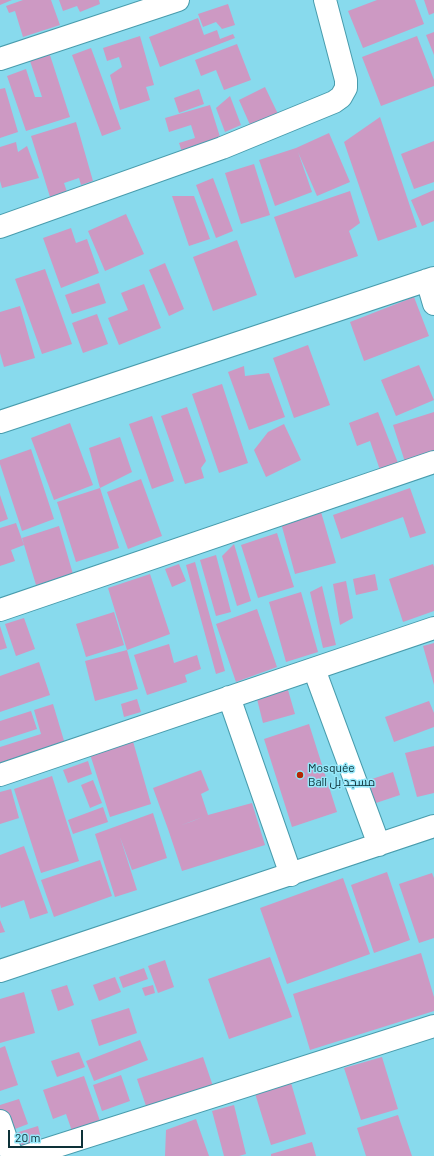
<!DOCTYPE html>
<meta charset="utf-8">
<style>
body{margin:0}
#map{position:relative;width:434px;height:1156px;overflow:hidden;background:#88daed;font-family:Barlow,sans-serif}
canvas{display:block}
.scale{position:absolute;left:8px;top:1130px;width:75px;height:18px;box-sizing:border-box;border:2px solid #0d3138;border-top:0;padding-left:5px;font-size:12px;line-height:14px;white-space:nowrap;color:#0d3138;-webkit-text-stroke:3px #95e8fa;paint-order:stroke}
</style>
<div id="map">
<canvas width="434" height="1156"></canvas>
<div class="scale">20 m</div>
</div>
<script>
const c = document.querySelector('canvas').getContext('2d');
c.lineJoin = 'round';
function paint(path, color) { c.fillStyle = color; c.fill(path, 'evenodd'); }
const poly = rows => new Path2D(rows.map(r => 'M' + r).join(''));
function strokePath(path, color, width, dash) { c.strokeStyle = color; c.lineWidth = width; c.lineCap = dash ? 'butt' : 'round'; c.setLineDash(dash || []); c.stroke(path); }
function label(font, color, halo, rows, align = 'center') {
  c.font = font + ' Barlow,Cairo,sans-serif'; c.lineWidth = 3; c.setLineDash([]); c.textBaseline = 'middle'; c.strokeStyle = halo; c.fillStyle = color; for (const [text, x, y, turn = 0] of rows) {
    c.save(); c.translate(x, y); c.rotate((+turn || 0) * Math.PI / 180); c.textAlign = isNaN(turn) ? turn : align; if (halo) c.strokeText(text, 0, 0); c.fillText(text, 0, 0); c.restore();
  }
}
paint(poly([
 [0,0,12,0,0,5],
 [23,0,51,0,60,25,23,37,15,11,9,13,6,6],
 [59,0,99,0,100,4,80,12,77,6,63,11],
 [377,0,415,0,424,24,363,48,348,11],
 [424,0,434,0,434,13,429,15],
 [228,4,235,25,222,29,216,22,203,27,198,14],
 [198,18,204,35,217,30,220,39,233,34,235,38,160,67,149,37],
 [434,32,434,55,426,35],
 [140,36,154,85,146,87,150,100,120,110,110,75,122,67,119,57,107,61,103,48],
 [417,36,434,80,434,86,381,106,362,57],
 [237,44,251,80,224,90,216,70,201,76,195,60],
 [91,48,121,129,102,136,72,55],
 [49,52,70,117,26,131,7,76,26,69,35,97,42,97,29,58],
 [265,87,278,114,251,127,239,100],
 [5,88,18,132,0,138,0,89],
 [199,89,204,104,179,113,174,98],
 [230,96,241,125,225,132,216,108],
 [210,105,221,140,182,152,179,143,195,138,191,125,169,132,165,118],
 [380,117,417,227,378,241,344,142],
 [76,122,93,181,81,185,79,178,64,183,67,192,50,197,31,136],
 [329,133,350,182,317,196,298,152,312,192,275,206,259,160,296,148],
 [434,141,434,182,414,189,401,154],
 [16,142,18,152,27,146,39,178,2,188,0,181,0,147],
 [254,164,270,215,241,224,225,173],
 [213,178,233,231,216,238,196,185],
 [434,190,434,221,422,226,411,200],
 [350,191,360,223,349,231,358,256,295,278,274,217],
 [172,196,194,196,210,239,189,246],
 [126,214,144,254,105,271,88,231],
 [71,228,76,243,87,239,99,273,61,288,43,238],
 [237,240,257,295,213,311,193,257],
 [165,263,184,309,169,316,149,270],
 [45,269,72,344,42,354,15,279],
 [99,283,106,303,72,314,65,295],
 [144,284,161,328,119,345,108,318,128,310,121,293],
 [414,297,429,336,364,361,350,322],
 [20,306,35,358,4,367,0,353,0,312],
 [97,314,108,344,83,353,72,323],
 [308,345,330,405,294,418,273,358],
 [419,365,434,400,396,416,381,380],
 [244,366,245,376,269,373,285,417,249,430,228,372],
 [222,384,248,463,219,473,192,394],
 [187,407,206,461,201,468,204,478,185,484,161,416],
 [378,412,398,463,380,470,370,441,357,446,349,423],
 [434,412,434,453,405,462,393,425],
 [152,416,174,481,152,489,129,424],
 [70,423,93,485,54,500,31,438],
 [284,424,301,460,266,477,254,450,268,432],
 [120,437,132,472,100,488,89,448],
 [31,449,54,519,22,531,0,464,0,460],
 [141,479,162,536,128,549,107,492],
 [100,488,119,548,76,562,57,502],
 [410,488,426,533,410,538,403,517,341,539,333,515],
 [0,495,8,519,0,522],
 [321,512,336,563,295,574,281,523],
 [16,523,24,545,11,550,15,561,0,566,0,528],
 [59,526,73,574,36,585,22,538],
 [277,533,294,587,258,598,241,545],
 [234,544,251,601,237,606,222,556],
 [216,555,231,612,216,616,200,560],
 [195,562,225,671,216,674,186,565],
 [179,564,186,581,172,587,165,569],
 [433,564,434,567,434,611,403,622,389,579],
 [150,574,170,634,127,650,108,588],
 [375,574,378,590,356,595,353,579],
 [346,581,353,618,340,625,333,584],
 [322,586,336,645,323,648,310,592],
 [301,592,318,652,286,662,269,602],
 [257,609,277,667,236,682,216,624],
 [114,612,124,645,86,657,76,624],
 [24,618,35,649,16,656,5,624],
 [0,626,7,648,0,650],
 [434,643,434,685,423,646],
 [169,644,174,663,197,655,201,669,185,675,187,682,147,695,134,655],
 [127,650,138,689,95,701,85,661],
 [39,662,50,695,0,712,0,676],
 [288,690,295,714,263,723,257,699],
 [137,699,141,712,124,717,121,704],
 [429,701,434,713,434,727,394,742,385,717],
 [53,704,65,744,0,764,0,747,41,734,34,710],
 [31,711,37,729,0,741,0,721],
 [309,724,337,812,292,827,264,739],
 [132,738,151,804,110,817,89,751],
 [434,746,434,793,417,797,405,753],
 [88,761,92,774,68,783,63,770],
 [201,770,209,790,201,794,208,815,252,803,265,845,182,871,168,829,153,788],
 [203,817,193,821,179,826],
 [393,772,400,795,370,805,363,782],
 [52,776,79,861,41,873,14,789],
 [93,780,102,803,90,808,81,785],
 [11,789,19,818,0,824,0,792],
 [103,807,108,822,73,834,68,820],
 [153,813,167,858,132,870,120,837,137,890,115,897,95,834],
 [24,846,48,913,30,919,24,900,1,908,0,904,0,855],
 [100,860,112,896,54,917,41,880],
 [387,872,410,940,374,953,351,885],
 [432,873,434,878,434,938,419,943,399,884],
 [343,878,370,954,287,984,260,908],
 [0,920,5,932,0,933],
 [421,953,434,997,434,1011,310,1050,293,994],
 [270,957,292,1017,229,1039,208,979],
 [165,960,174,987,158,993,148,966],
 [144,968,148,979,123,988,119,977],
 [115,977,121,992,99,1001,93,985],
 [67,985,74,1005,58,1011,51,990],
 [153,985,155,993,145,996,142,988],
 [24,992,35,1033,0,1043,0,999],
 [129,1008,137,1033,99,1046,91,1020],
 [140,1040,148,1060,94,1081,86,1061],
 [5,1046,18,1085,0,1091,0,1048],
 [79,1052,85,1067,57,1077,51,1061],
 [203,1057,214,1089,148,1112,137,1079],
 [382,1057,398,1109,361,1120,344,1068],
 [121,1075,130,1101,102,1111,93,1085],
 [84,1076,100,1121,72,1131,66,1114,53,1119,43,1090],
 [289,1076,306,1134,271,1145,253,1087],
 [19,1099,28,1124,7,1132,0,1112,0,1105],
 [234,1105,246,1154,239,1156,224,1156,212,1111],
 [398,1115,412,1156,366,1156,357,1128],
 [196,1119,209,1156,165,1156,166,1130],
 [38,1126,42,1142,14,1150,9,1135],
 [312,1142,316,1156,271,1156,271,1154]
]), '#cd99c3');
const minor = poly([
 [0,59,178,0],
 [0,227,222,148,334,102,341,97,346,88,346,80,325,0],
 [427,280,434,304],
 [0,422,434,278],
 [0,610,434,462],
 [314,669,379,845],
 [229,697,291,875],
 [0,775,434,628],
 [0,971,434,826],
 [0,1121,12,1156],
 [26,1156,434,1026]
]);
strokePath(minor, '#489cad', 24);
strokePath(minor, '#fff', 22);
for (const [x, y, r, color] of [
 [300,775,4,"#b32704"]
]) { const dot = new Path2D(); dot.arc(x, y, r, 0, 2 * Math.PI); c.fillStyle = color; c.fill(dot); strokePath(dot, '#95e8fa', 1.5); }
label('12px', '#0d3138', '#95e8fa', [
 ["Mosquée",308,768],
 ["Ball مسجد بل",308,782]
], 'left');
</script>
